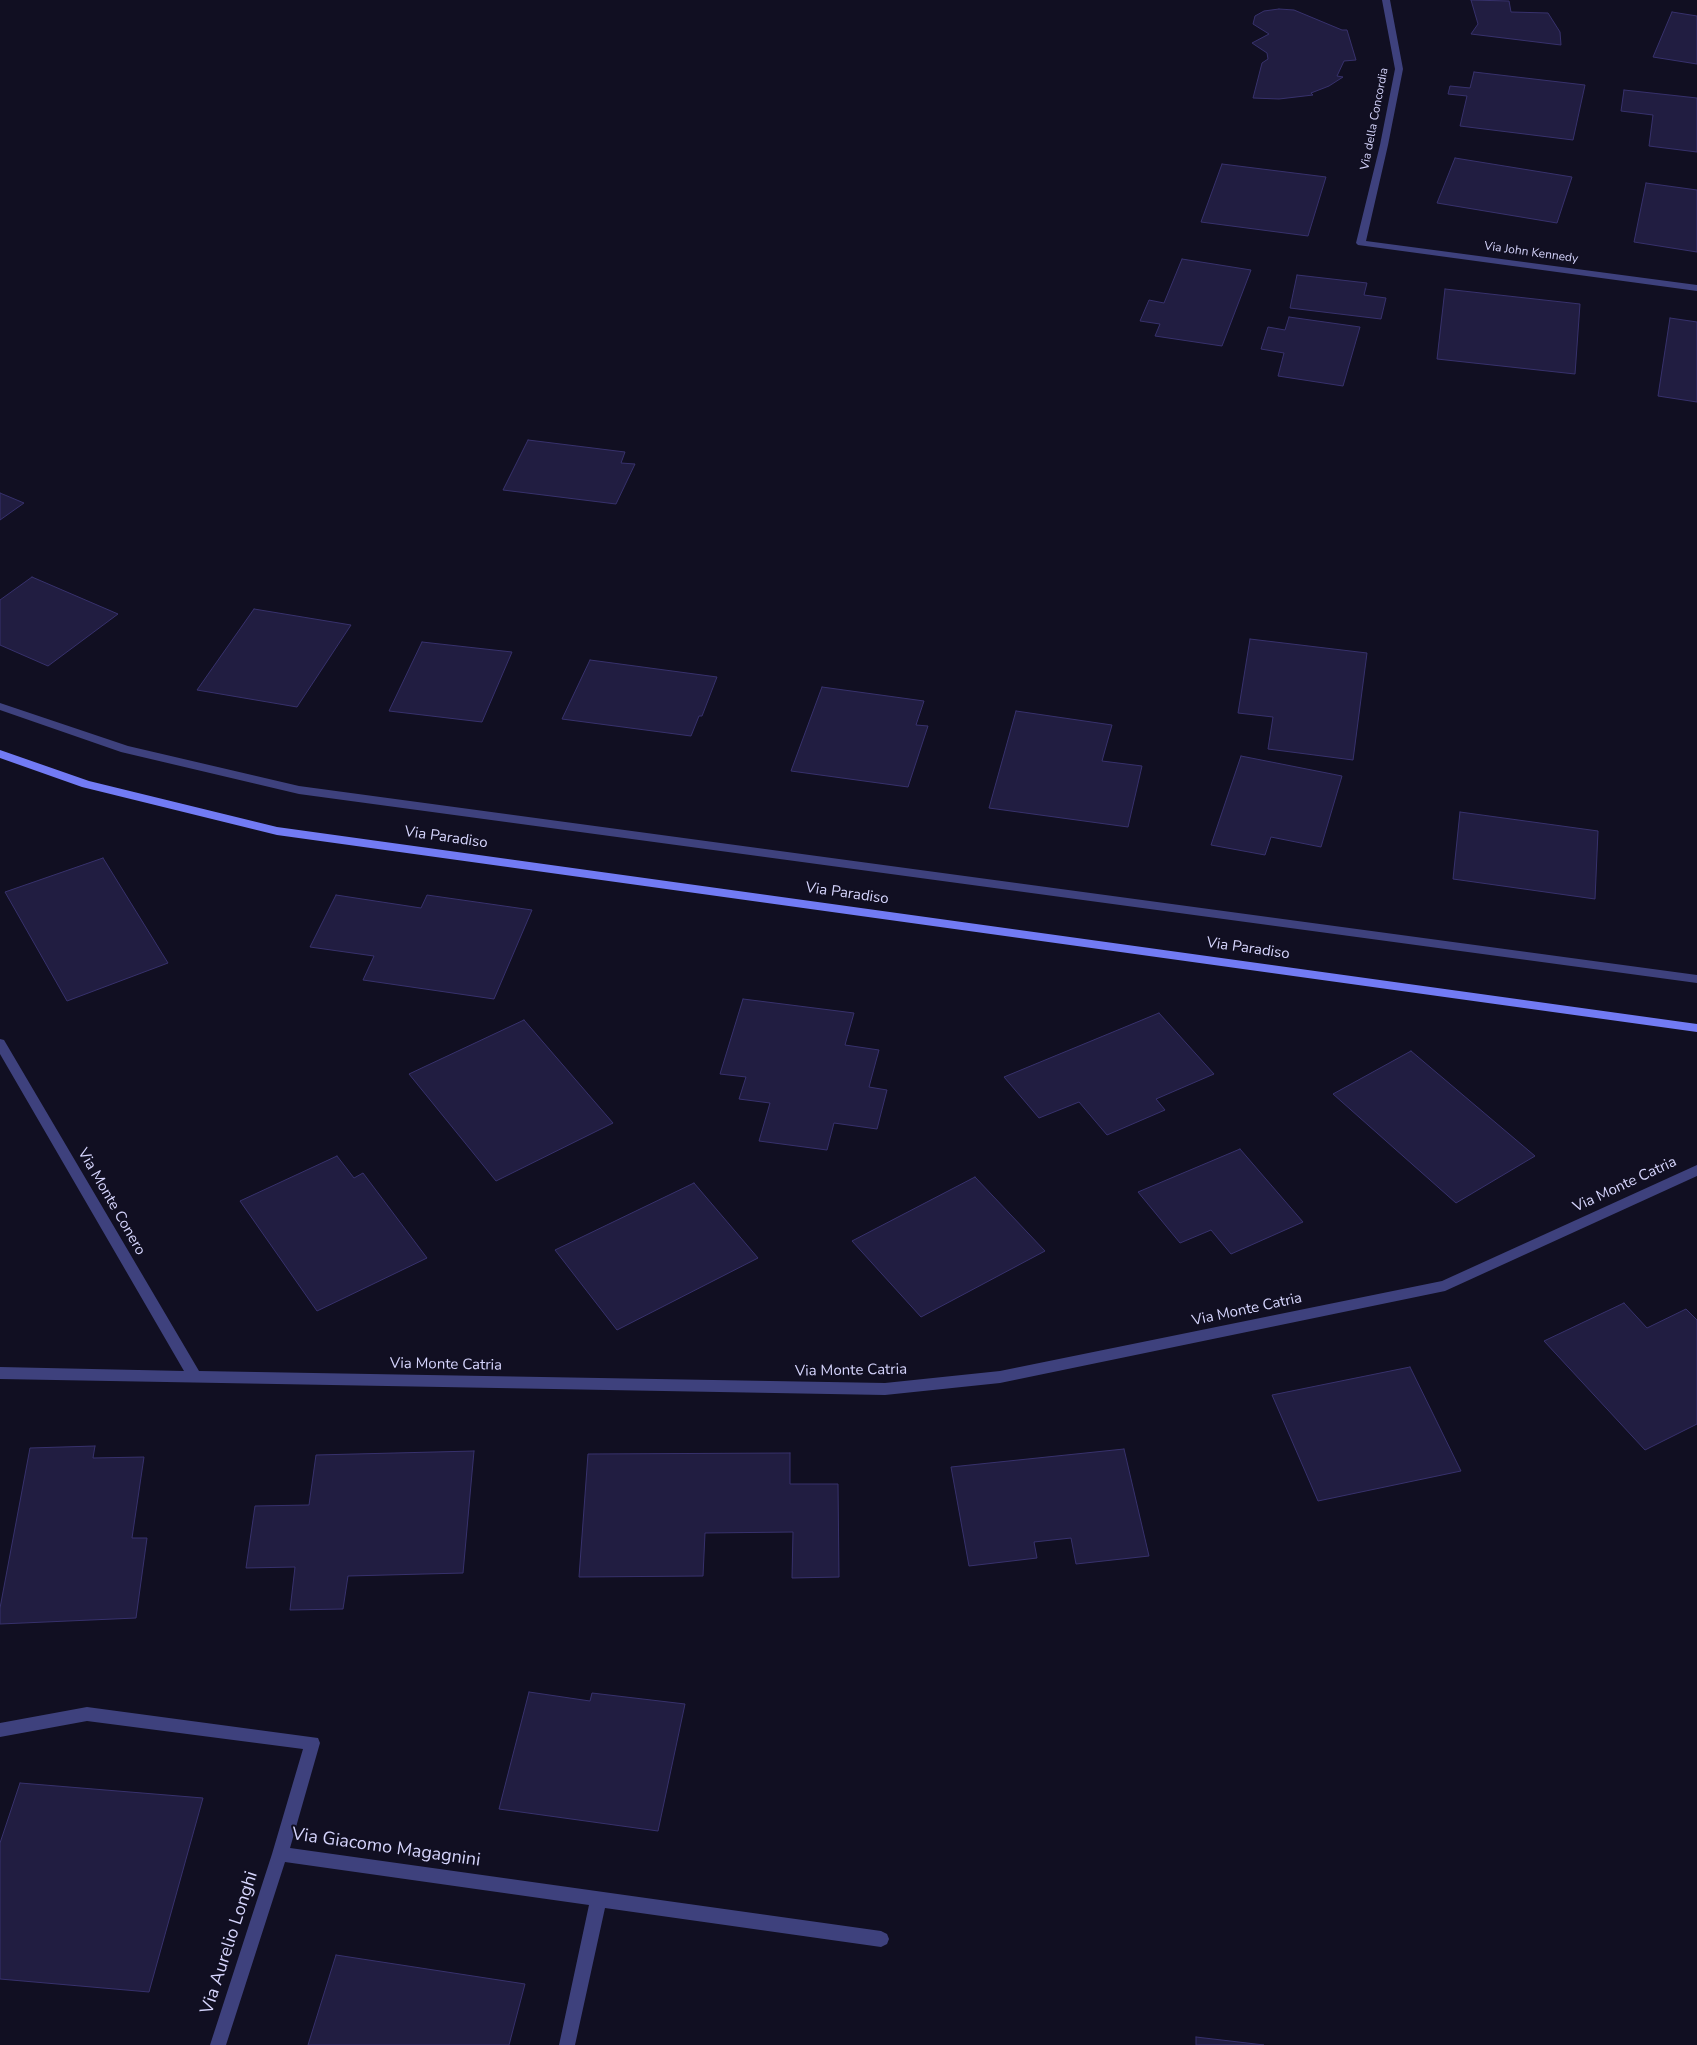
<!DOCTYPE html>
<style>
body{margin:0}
canvas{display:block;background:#110f22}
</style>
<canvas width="1697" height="2045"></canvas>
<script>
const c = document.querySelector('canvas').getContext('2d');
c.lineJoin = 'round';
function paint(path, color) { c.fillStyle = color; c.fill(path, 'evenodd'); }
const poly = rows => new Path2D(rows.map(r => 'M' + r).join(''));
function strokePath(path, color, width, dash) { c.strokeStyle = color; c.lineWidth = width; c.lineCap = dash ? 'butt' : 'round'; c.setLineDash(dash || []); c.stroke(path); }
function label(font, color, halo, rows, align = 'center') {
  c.font = font + ' "Nunito Sans",sans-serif'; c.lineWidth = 4; c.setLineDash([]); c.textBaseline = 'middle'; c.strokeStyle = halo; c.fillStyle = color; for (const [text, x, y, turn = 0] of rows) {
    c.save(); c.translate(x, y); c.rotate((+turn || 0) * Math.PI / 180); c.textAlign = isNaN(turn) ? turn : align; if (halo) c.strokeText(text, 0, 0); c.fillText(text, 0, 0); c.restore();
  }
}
const building = poly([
 [1471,0,1509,1,1511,12,1548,13,1560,32,1561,45,1471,34,1478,24,1471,0],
 [1279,9,1294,10,1342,30,1347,30,1356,60,1344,61,1337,76,1343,77,1329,86,1311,93,1313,95,1279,99,1253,98,1262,63,1268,59,1267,53,1252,43,1269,34,1253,24,1255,16,1264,11,1279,9],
 [1672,12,1697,16,1697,64,1653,57,1672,12],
 [1474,72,1585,85,1573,140,1460,126,1467,96,1448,94,1450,86,1470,88,1474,72],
 [1624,90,1697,98,1697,152,1649,146,1653,115,1621,111,1624,90],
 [1455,158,1572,177,1557,223,1437,203,1455,158],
 [1222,164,1326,177,1308,236,1201,222,1222,164],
 [1646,183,1697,190,1697,252,1634,242,1646,183],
 [1182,259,1251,270,1222,346,1155,336,1160,324,1140,321,1149,300,1164,303,1182,259],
 [1297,275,1367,283,1364,295,1386,298,1381,319,1290,308,1297,275],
 [1445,289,1580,304,1575,374,1437,359,1445,289],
 [1289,317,1360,327,1343,386,1278,376,1284,353,1261,349,1268,327,1285,330,1289,317],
 [1670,318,1697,322,1697,402,1658,396,1670,318],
 [528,440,625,452,621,463,635,464,616,504,503,490,528,440],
 [0,493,24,503,0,520,0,493],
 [32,577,118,614,48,666,0,645,0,600,32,577],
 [254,609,351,625,297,707,197,690,254,609],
 [1250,639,1367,653,1353,760,1268,749,1273,717,1238,713,1250,639],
 [422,642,512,652,482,722,389,711,422,642],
 [590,660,717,677,702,716,699,716,691,736,562,719,590,660],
 [822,687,924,701,916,725,928,726,908,787,791,771,822,687],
 [1016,711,1112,725,1102,761,1142,766,1128,827,989,808,1016,711],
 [1241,756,1342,776,1321,847,1271,837,1265,855,1211,845,1241,756],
 [1460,812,1598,831,1595,899,1453,879,1460,812],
 [103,858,168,963,67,1001,5,892,103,858],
 [336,895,421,908,427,895,532,910,494,999,363,980,374,956,310,947,336,895],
 [743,999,854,1013,845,1045,879,1050,869,1087,887,1090,877,1129,834,1123,827,1150,759,1141,770,1103,739,1099,746,1077,720,1074,743,999],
 [1159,1013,1214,1074,1156,1099,1165,1110,1107,1135,1079,1102,1039,1118,1004,1077,1159,1013],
 [524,1020,613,1123,496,1181,409,1074,524,1020],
 [1411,1051,1535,1156,1456,1203,1333,1094,1411,1051],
 [1240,1149,1303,1222,1231,1254,1211,1230,1180,1243,1138,1192,1240,1149],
 [337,1156,354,1178,363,1173,427,1258,317,1311,240,1201,337,1156],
 [975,1177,1045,1251,921,1317,852,1241,975,1177],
 [694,1183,758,1258,617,1330,555,1250,694,1183],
 [1624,1303,1647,1328,1686,1309,1697,1320,1697,1424,1645,1450,1544,1341,1624,1303],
 [1410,1367,1461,1471,1318,1501,1272,1395,1410,1367],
 [95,1446,93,1458,144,1457,132,1538,147,1538,136,1618,0,1624,0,1608,30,1448,95,1446],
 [1124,1449,1149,1556,1076,1564,1071,1538,1034,1542,1037,1558,969,1566,951,1467,1124,1449],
 [474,1451,463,1573,348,1576,343,1609,290,1610,295,1567,246,1568,255,1506,309,1505,316,1455,474,1451],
 [790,1453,790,1484,838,1484,839,1577,792,1578,793,1532,705,1533,703,1576,579,1577,588,1454,790,1453],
 [529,1692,590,1701,592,1693,685,1704,658,1831,499,1809,529,1692],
 [20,1783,203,1798,149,1992,0,1979,0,1843,20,1783],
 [336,1955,525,1984,509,2045,308,2045,336,1955],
 [1196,2037,1264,2045,1196,2045,1196,2037]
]);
paint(building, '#211d41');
strokePath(building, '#37316c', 1);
paint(poly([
 [1382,0,1390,0,1403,69,1388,145,1366,241,1697,285,1697,291,1358,245,1356,243,1380,145,1395,69,1382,0],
 [0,703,128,746,299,786,1697,975,1697,983,299,794,121,752,0,710,0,703],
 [0,1039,4,1040,199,1371,885,1383,1000,1371,1442,1281,1697,1165,1697,1176,1445,1291,1000,1383,885,1395,0,1379,0,1367,184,1371,0,1054,0,1039],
 [87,1707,318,1738,320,1743,290,1848,881,1931,887,1934,889,1939,887,1944,881,1947,605,1908,575,2045,559,2045,589,1905,285,1862,226,2045,210,2045,272,1854,303,1749,87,1721,0,1737,0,1723,87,1707]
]), '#3e417d');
paint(poly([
 [0,750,89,781,277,827,1697,1024,1697,1032,277,835,82,787,0,758,0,750]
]), '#727bf4');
label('12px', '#d5d4fc', '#110f22', [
 ["Via della Concordia",1375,119,-79],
 ["Via John Kennedy",1531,253,8]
]);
label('15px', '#d5d4fc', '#110f22', [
 ["Via Paradiso",446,838,8],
 ["Via Paradiso",847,894,8],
 ["Via Paradiso",1248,949,8],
 ["Via Monte Catria",1625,1185,-25],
 ["Via Monte Conero",111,1202,60],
 ["Via Monte Catria",1247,1310,-12],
 ["Via Monte Catria",446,1365,1],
 ["Via Monte Catria",851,1371,-1]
]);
label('18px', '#d5d4fc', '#110f22', [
 ["Via Giacomo Magagnini",386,1848,8],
 ["Via Aurelio Longhi",230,1943,-72]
]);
</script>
